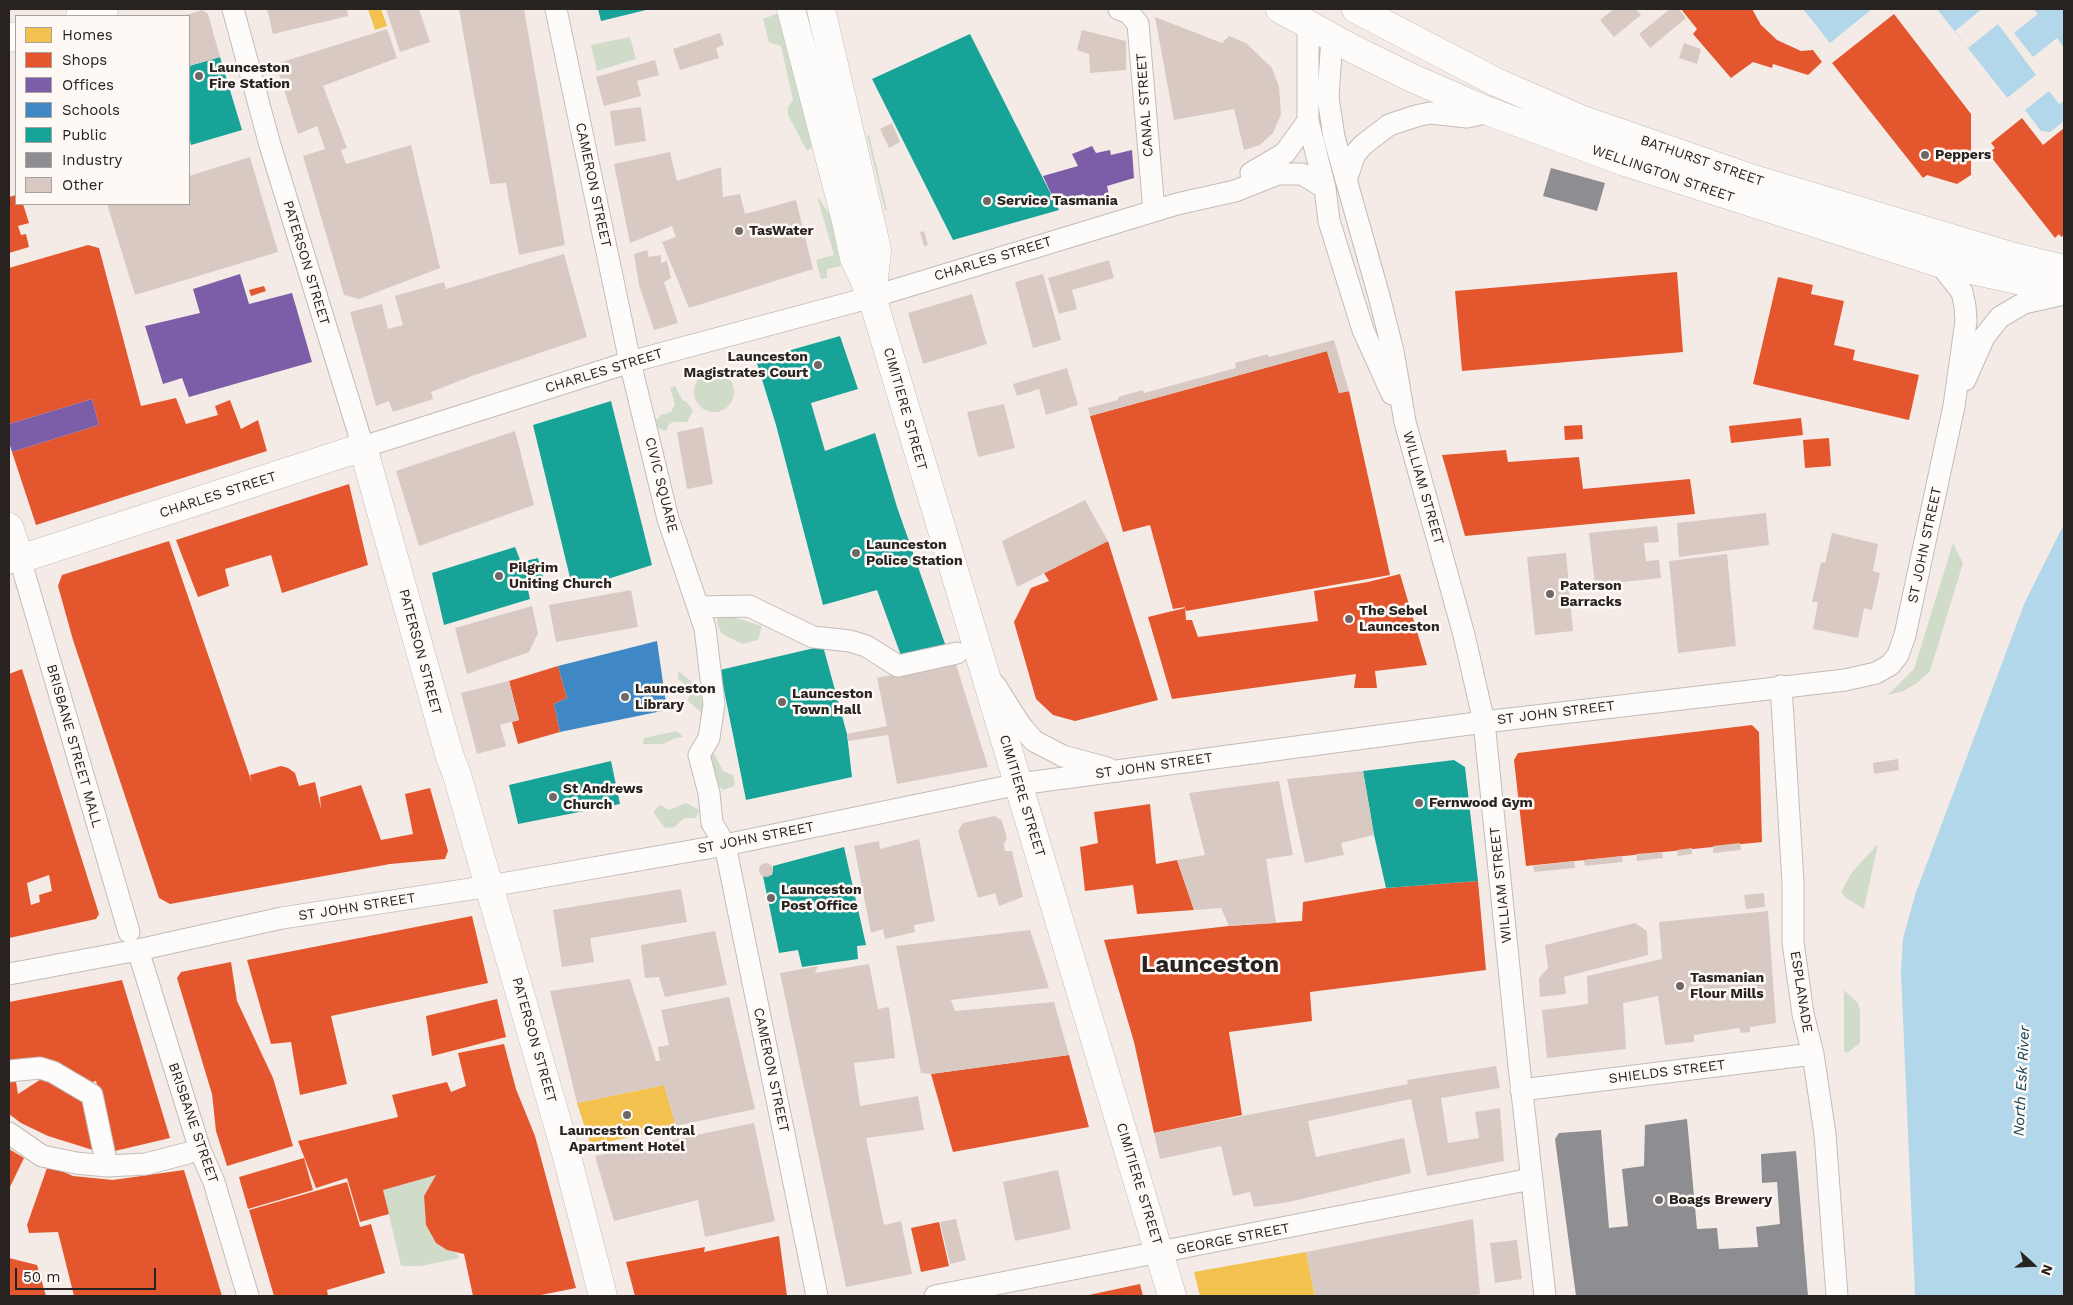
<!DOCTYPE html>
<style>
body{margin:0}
#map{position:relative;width:2073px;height:1305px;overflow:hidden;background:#f4ebe7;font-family:"Work Sans",sans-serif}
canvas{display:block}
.frame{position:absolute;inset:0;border:10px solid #282220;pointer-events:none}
.legend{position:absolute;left:15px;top:15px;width:175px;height:190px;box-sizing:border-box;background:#fff9f6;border:1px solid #a9a3a0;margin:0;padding:6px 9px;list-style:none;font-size:15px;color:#282220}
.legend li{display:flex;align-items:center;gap:10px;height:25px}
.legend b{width:25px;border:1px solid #a9a3a0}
.north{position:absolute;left:2008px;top:1240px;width:50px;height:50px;-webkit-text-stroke:4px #fff9f6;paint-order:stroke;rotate:110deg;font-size:14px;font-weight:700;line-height:20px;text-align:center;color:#282220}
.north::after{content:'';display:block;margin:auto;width:18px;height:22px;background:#282220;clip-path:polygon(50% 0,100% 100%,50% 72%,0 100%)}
.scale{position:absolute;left:15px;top:1268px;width:141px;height:22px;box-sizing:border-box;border:2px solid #282220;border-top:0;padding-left:6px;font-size:15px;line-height:18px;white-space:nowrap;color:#282220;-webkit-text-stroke:4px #fff9f6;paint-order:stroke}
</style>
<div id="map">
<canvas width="2073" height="1305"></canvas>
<div class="frame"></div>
<ul class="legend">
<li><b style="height:14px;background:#f2c14e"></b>Homes</li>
<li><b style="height:14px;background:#e4572e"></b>Shops</li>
<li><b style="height:14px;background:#7b5ea7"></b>Offices</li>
<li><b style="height:14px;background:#3f88c5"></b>Schools</li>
<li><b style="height:14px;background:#17a398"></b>Public</li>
<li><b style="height:14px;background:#8d8d92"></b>Industry</li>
<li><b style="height:14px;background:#d8cac3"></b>Other</li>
</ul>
<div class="north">N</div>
<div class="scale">50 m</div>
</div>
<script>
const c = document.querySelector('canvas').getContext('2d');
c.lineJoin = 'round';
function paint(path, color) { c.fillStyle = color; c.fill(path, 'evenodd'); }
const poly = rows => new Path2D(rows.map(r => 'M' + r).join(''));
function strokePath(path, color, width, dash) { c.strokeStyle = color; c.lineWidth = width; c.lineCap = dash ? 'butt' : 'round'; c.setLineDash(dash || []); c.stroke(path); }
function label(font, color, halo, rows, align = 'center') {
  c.font = font + ' "Work Sans",sans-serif'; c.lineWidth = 5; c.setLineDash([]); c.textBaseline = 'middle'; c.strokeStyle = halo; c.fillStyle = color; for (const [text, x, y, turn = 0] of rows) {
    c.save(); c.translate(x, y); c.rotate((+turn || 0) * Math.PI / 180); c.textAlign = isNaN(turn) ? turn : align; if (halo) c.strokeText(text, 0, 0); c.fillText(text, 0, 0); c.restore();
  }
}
paint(poly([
 [779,13,814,145,807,151,788,115,788,107,793,100,781,46,769,42,763,19],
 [630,37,636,59,597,71,591,45],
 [869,135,887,210,885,210,867,136],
 [817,196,830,215,841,266,827,269,827,278,821,279,816,260,834,255],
 '694 392a20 20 0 1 1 40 0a20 20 0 1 1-40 0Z',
 [675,386,683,401,686,401,693,411,687,422,674,422,669,424,666,431,655,427,654,422,661,415,671,412,675,404,670,388],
 [1953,543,1963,563,1930,671,1917,683,1903,691,1888,695,1914,669],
 [720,613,762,626,758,640,742,644,721,633,717,622],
 [678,671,700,688,702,703,709,711,704,715,688,701,691,689,678,679],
 [677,731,683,737,676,738,663,744,643,744,644,738],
 [713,751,723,771,733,775,735,786,723,790,714,781,703,754],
 [686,803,699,810,696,818,684,818,675,827,665,828,653,812,660,805,669,810],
 [1878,844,1864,908,1862,908,1846,898,1841,892,1852,872],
 [1844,990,1858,1003,1860,1011,1860,1043,1847,1053,1844,1051],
 [427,1175,436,1175,424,1196,426,1225,436,1243,456,1253,460,1258,421,1266,401,1266,383,1190]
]), '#d1dbc9');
paint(poly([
 [1803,9,1872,9,1830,43],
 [1937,9,2064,9,2064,121,2050,132,2041,131,2025,110,2020,114],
 [2064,524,2064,1296,1915,1296,1901,972,1903,939,1915,895,2025,602]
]), '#b2d7ea');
paint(poly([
 [1982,9,2033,9,2038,14,2014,33,2033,57,2057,38,2064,48,2064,101,2059,104,2049,91,2020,114,2007,98,2036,75,1998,24,1968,48,1955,31]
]), '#f4ebe7');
paint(poly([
 [368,9,381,9,387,26,375,30],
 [664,1085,676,1126,591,1146,577,1103],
 [1306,1252,1315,1296,1200,1296,1194,1272]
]), '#f2c14e');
paint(poly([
 [1681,9,1752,9,1761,25,1777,40,1801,51,1813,50,1822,62,1808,75,1773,64,1772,68,1753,62,1731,78,1693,34,1697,29],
 [1894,14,1971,114,1971,175,1957,184,1927,175,1923,178,1832,63],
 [2022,118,2043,145,2064,128,2064,235,2061,237,2059,234,2055,238,1988,153,1995,148,1991,143],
 [16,195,16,204,23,204,29,223,18,226,21,235,26,234,29,247,9,253,9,197],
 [88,245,99,248,141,406,176,398,186,424,218,415,215,406,230,400,241,429,258,420,267,451,36,525,12,452,99,425,92,399,9,424,9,268],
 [1677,272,1683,352,1462,371,1455,291],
 [1778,277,1813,285,1811,294,1844,301,1834,345,1855,350,1853,360,1919,375,1909,420,1753,384],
 [264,286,266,291,251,296,249,290],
 [1327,351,1339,393,1349,391,1390,575,1186,611,1184,604,1185,607,1173,609,1150,525,1123,532,1090,416],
 [1801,418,1803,435,1731,443,1729,426],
 [1582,425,1583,439,1565,440,1564,426],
 [1829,438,1831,466,1805,468,1803,440],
 [1506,450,1508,462,1579,457,1583,489,1690,479,1695,514,1465,536,1442,455],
 [349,484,368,565,282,593,271,555,225,569,229,586,198,597,176,540],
 [169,541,252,783,250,775,281,766,288,768,295,773,299,786,315,782,321,809,320,797,361,785,381,840,413,834,405,794,430,788,448,851,445,859,390,864,170,904,159,898,73,640,58,586,62,575],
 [1108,541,1158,700,1075,721,1053,715,1036,699,1014,622,1031,588,1049,581,1044,573],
 [1400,574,1427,665,1375,671,1377,688,1354,688,1356,674,1172,699,1148,617,1185,608,1186,620,1192,620,1198,637,1318,621,1314,591,1368,582],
 [558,666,567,698,554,704,560,732,518,744,512,722,519,720,509,681],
 [22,669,99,914,96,919,9,938,9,674],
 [49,875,52,891,39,895,40,902,31,905,27,883],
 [1752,725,1759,732,1762,842,1526,866,1514,760,1518,753],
 [1150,804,1156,864,1177,860,1194,910,1137,914,1133,885,1085,891,1080,847,1098,843,1094,812],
 [1478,881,1486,970,1310,992,1312,1021,1229,1032,1242,1115,1154,1133,1134,1042,1104,940,1229,926,1302,921,1303,902,1386,888],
 [472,916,488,983,331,1016,347,1084,300,1095,291,1042,271,1044,247,960],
 [231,962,237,1001,273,1078,293,1146,227,1166,216,1131,212,1094,177,978,181,972],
 [122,980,170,1138,115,1151,96,1081,86,1084,9,1068,9,1002],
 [497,999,506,1037,432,1056,426,1016],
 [504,1044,516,1089,535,1136,576,1288,536,1296,473,1296,464,1254,447,1250,436,1243,426,1225,424,1196,436,1175,383,1190,389,1214,360,1222,347,1178,316,1188,298,1141,398,1117,392,1095,447,1082,451,1092,466,1086,458,1053],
 [1069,1055,1089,1127,953,1152,931,1074],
 [15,1076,18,1094,46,1076,89,1100,96,1151,48,1136,21,1123,9,1114,9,1077],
 [9,1149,24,1158,9,1189],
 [304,1158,313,1190,248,1209,239,1177],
 [48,1165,73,1176,113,1180,184,1170,222,1296,74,1296,58,1232,29,1233,27,1225],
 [347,1182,360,1227,371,1224,385,1273,327,1290,328,1296,274,1296,249,1210],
 [939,1222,949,1266,921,1272,911,1228],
 [779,1236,787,1296,635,1296,626,1262,705,1247,704,1252],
 [9,1258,37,1265,46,1296,10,1296],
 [1140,1284,1143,1296,1089,1296,1089,1295]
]), '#e4572e');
paint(poly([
 [1092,146,1096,153,1110,150,1111,155,1132,150,1134,178,1107,186,1109,195,1087,201,1084,194,1055,202,1043,176,1078,166,1072,154],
 [240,274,249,304,292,293,312,362,189,397,182,378,163,384,145,326,200,313,193,289],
 [92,399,99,425,12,452,9,442,9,424]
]), '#7b5ea7');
paint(poly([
 [657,641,667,710,560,732,554,704,567,698,558,666]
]), '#3f88c5');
paint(poly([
 [598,9,650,9,601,21],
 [970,34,1059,210,953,240,872,79],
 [220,57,242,130,191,145,189,136,189,66],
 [840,336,858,389,811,403,825,451,875,433,897,507,951,661,907,672,877,590,823,605,776,425,756,360],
 [611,401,652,565,573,590,533,425],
 [515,547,521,562,538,558,544,581,527,586,530,599,444,625,432,573],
 [823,646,847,734,852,777,746,800,720,670],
 [1454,760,1465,767,1478,881,1386,888,1374,835,1363,771],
 [611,761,620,804,518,824,509,785],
 [844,847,866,945,857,946,858,959,802,967,798,950,779,953,763,876,772,875,773,866]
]), '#17a398');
paint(poly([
 [1551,168,1605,183,1597,211,1543,196],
 [1687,1119,1697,1229,1717,1228,1719,1249,1758,1247,1756,1227,1780,1224,1777,1182,1762,1183,1761,1154,1796,1151,1808,1296,1576,1296,1555,1139,1559,1133,1601,1130,1609,1228,1628,1226,1622,1169,1644,1166,1645,1125]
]), '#8d8d92');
paint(poly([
 [267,9,347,9,348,16,273,34],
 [386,9,419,9,430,42,400,52],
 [459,9,524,9,565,245,519,255,506,183,490,184],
 [1614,9,1636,9,1641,15,1614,37,1600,20],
 [1670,9,1679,9,1686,18,1650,48,1639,34],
 [202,10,208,14,220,57,189,66,189,16,184,16],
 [1155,17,1222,43,1229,36,1246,43,1272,68,1279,87,1281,114,1273,133,1260,145,1244,150,1234,109,1174,120],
 [387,29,397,58,323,86,347,148,341,150,346,164,411,145,440,268,359,299,344,295,303,156,325,149,317,126,298,134,276,64],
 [1082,30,1126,41,1126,70,1090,73,1089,54,1077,50],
 [720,33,724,45,716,48,719,58,680,70,673,49],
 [1684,43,1701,49,1697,64,1679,58],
 [655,60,659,75,637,81,641,96,604,106,596,77],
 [641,107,646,141,615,146,610,111],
 [892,123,900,142,889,148,880,129],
 [670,152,677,181,721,167,723,197,740,194,745,214,796,200,813,269,689,308,662,242,676,237,672,226,630,243,614,164],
 [250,157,278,252,135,295,107,204,189,204,189,176],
 [924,231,928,245,924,246,920,232],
 [647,250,649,257,661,255,661,263,667,261,671,278,664,282,678,323,654,330,639,285,634,254],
 [564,254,587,337,472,376,431,392,433,399,393,412,389,401,376,406,350,312,382,304,388,329,403,325,395,296,444,282,446,289],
 [1109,260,1114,278,1072,290,1077,309,1059,314,1048,278],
 [1043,274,1061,340,1033,348,1015,282],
 [972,294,987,344,923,364,908,313],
 [1334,340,1349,391,1339,393,1327,351,1090,416,1088,408,1118,400,1118,397,1143,390,1144,393,1236,368,1235,363,1268,354,1269,357],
 [1067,368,1078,405,1046,415,1039,389,1017,396,1013,384],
 [1004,404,1015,448,978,457,967,412],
 [703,427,713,484,687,489,677,432],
 [515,431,534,505,419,546,396,471],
 [1085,500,1108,541,1017,587,1002,541],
 [1766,513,1769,545,1679,557,1677,523],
 [1657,526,1659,542,1644,543,1646,561,1659,560,1661,578,1595,585,1589,533],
 [1832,533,1878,544,1873,571,1880,573,1872,610,1864,608,1858,638,1813,629,1818,602,1812,602,1821,562,1825,563],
 [1566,553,1573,631,1535,635,1527,557],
 [1727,554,1736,646,1678,653,1669,561],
 [631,590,638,627,556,642,549,605],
 [532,606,538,633,529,652,467,674,455,628],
 [955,661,988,767,897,784,888,735,848,741,847,734,887,726,877,678],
 [509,681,519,720,500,725,506,746,477,754,461,693],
 [1898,759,1899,770,1874,774,1873,763],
 [1363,771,1374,835,1341,843,1344,855,1305,863,1287,779],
 [1279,781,1293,855,1266,859,1276,923,1229,926,1221,908,1194,910,1177,860,1205,855,1189,793],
 [995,816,1002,821,1007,838,1004,844,1005,851,1012,851,1023,897,999,906,995,893,978,898,958,831,963,823],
 [919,839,935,921,914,925,915,932,885,939,883,929,871,933,854,846,879,841,880,849],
 [1740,843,1741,850,1713,853,1713,846],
 [1692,848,1692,854,1678,856,1677,850],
 [1662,852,1663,858,1637,861,1636,854],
 [1622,856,1623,862,1585,866,1584,860],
 [1574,861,1575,868,1534,872,1533,866],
 '759 870a7 7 0 1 1 14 0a7 7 0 1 1-14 0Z',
 [681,889,687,922,590,938,594,962,562,967,553,910],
 [1764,893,1765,907,1746,909,1744,895],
 [1768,911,1776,1023,1750,1027,1750,1032,1741,1033,1739,1028,1694,1035,1694,1042,1665,1045,1658,996,1623,1003,1626,1049,1547,1058,1542,1010,1588,1004,1587,976,1662,959,1659,922],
 [1635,923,1647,931,1648,955,1564,977,1566,994,1540,997,1539,978,1548,968,1545,945],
 [1030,930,1049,988,951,1000,955,1011,1054,1002,1069,1055,931,1074,921,1073,896,946],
 [715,931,727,985,665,997,659,977,645,978,641,945],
 [869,964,878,1009,889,1007,895,1058,854,1063,860,1106,918,1096,924,1130,866,1138,884,1225,901,1221,912,1274,846,1287,780,973,818,966,815,973],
 [630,979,656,1061,660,1061,658,1047,669,1045,661,1010,729,997,755,1109,676,1126,664,1085,577,1103,550,991],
 [1496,1066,1500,1088,1441,1098,1448,1143,1479,1138,1475,1112,1500,1108,1504,1161,1427,1176,1411,1099,1308,1121,1316,1157,1404,1138,1411,1173,1289,1202,1254,1207,1250,1192,1233,1196,1221,1146,1160,1159,1154,1133,1408,1084,1407,1080],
 [754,1123,775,1221,705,1237,698,1200,614,1221,595,1156],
 [1058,1170,1071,1229,1015,1241,1003,1182],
 [956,1219,966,1260,950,1264,940,1222],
 [1473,1219,1480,1294,1468,1296,1315,1296,1306,1252],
 [1517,1240,1522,1279,1495,1283,1490,1243]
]), '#d8cac3');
const minor = poly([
 [233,9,270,145,363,447,630,362,872,297,1177,204,1235,191,1278,174,1302,174,1325,188],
 [556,9,630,362,668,519,705,628,714,704,709,738,699,755,709,793,712,823,725,845,817,1296],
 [1119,9,1129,13,1138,24,1154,211],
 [1308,24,1308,121,1325,188,1329,221,1363,330,1392,394],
 [1332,38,1328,97,1334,137,1379,296,1393,351,1405,422,1464,635,1484,722,1519,1066,1545,1296],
 [1251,173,1285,153,1308,121],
 [1346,180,1355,154,1363,145,1389,125,1416,116,1430,113,1467,117,1490,112],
 [1965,380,1984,337,2000,317,2024,303,2064,294],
 [9,563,20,559,129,932],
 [699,607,749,606,813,637,850,641,866,646,898,666,957,653],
 [995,685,1021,726,1034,741,1063,756,1107,768],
 [1781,686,1793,882,1793,942,1803,1014,1813,1054,1825,1134,1837,1296],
 [138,950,200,1150,214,1182,248,1296],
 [9,974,138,950,282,918,490,886,725,845,1019,784,1484,722,1845,680,1876,673,1890,665,1898,655,1905,635,1954,406,1966,321,1965,306,1962,292,1939,263],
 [9,1071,40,1068,53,1072,92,1095,107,1166],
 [1521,1090,1813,1054],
 [9,1133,42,1156,76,1163,107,1166,146,1164,188,1153],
 [935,1296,1531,1179]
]);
const major = poly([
 [791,9,846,221,854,258,872,297,1172,1296],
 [821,9,877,250,872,297]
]);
const highway = poly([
 [1280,9,1353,49,1412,78,1490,112,1625,162,1939,263,2064,290],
 [1356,9,1496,82,1583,120,1753,179,2007,255,2064,269],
 [80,16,104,9],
 [9,38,16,36],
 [9,527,20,559,363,447,449,754,457,775,566,1153,603,1296]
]);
strokePath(minor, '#c2bcb9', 23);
strokePath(major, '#c2bcb9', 29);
strokePath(highway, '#c2bcb9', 29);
strokePath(minor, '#fdfcfb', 21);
strokePath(major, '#fdfcfb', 28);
strokePath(highway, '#fdfcfb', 28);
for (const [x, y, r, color] of [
 [199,76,5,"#6f6866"],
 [1925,155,5,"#6f6866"],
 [987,201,5,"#6f6866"],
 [739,231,5,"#6f6866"],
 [818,365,5,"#6f6866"],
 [856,553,5,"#6f6866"],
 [499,576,5,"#6f6866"],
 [1550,594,5,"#6f6866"],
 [1349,619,5,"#6f6866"],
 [625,697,5,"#6f6866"],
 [782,702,5,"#6f6866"],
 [553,797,5,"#6f6866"],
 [1419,803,5,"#6f6866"],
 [771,898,5,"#6f6866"],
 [1680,986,5,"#6f6866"],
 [627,1115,5,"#6f6866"],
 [1659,1200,5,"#6f6866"]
]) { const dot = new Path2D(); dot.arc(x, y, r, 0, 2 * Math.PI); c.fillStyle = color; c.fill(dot); strokePath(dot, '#fff9f6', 2); }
label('bold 14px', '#282220', '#fff9f6', [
 ["Launceston",209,68],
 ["Fire Station",209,84],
 ["Peppers",1935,155],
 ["Service Tasmania",997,201],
 ["TasWater",749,231],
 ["Launceston",808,357,"right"],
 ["Magistrates Court",808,373,"right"],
 ["Launceston",866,545],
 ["Police Station",866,561],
 ["Pilgrim",509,568],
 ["Uniting Church",509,584],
 ["Paterson",1560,586],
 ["Barracks",1560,602],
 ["The Sebel",1359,611],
 ["Launceston",1359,627],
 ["Launceston",635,689],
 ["Library",635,705],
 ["Launceston",792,694],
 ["Town Hall",792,710],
 ["St Andrews",563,789],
 ["Church",563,805],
 ["Fernwood Gym",1429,803],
 ["Launceston",781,890],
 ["Post Office",781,906],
 ["Tasmanian",1690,978],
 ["Flour Mills",1690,994],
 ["Launceston Central",627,1131,"center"],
 ["Apartment Hotel",627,1147,"center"],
 ["Boags Brewery",1669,1200]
], 'left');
label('14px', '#282220', '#fff9f6', [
 ["CANAL STREET",1145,105,-94],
 ["BATHURST STREET",1702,161,19],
 ["WELLINGTON STREET",1663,174,19],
 ["CAMERON STREET",593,185,78],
 ["CHARLES STREET",993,259,-17],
 ["PATERSON STREET",306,263,73],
 ["CHARLES STREET",604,371,-17],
 ["CIMITIERE STREET",905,409,74],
 ["CIVIC SQUARE",661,485,76],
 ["WILLIAM STREET",1423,488,74],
 ["CHARLES STREET",218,495,-18],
 ["ST JOHN STREET",1925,545,-78],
 ["PATERSON STREET",420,652,75],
 ["ST JOHN STREET",1556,713,-7],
 ["BRISBANE STREET MALL",74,746,74],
 ["ST JOHN STREET",1154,766,-8],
 ["CIMITIERE STREET",1022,796,73],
 ["ST JOHN STREET",756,838,-11],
 ["WILLIAM STREET",1501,885,-96],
 ["ST JOHN STREET",357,907,-9],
 ["ESPLANADE",1801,992,81],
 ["PATERSON STREET",534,1040,74],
 ["CAMERON STREET",771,1070,78],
 ["SHIELDS STREET",1667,1072,-7],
 ["BRISBANE STREET",193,1123,71],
 ["CIMITIERE STREET",1139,1184,73],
 ["GEORGE STREET",1233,1239,-11]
]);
label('italic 15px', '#134357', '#fff9f6', [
 ["North Esk River",2022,1081,-87]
]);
label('bold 24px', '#282220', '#fff9f6', [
 ["Launceston",1210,965]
]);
</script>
